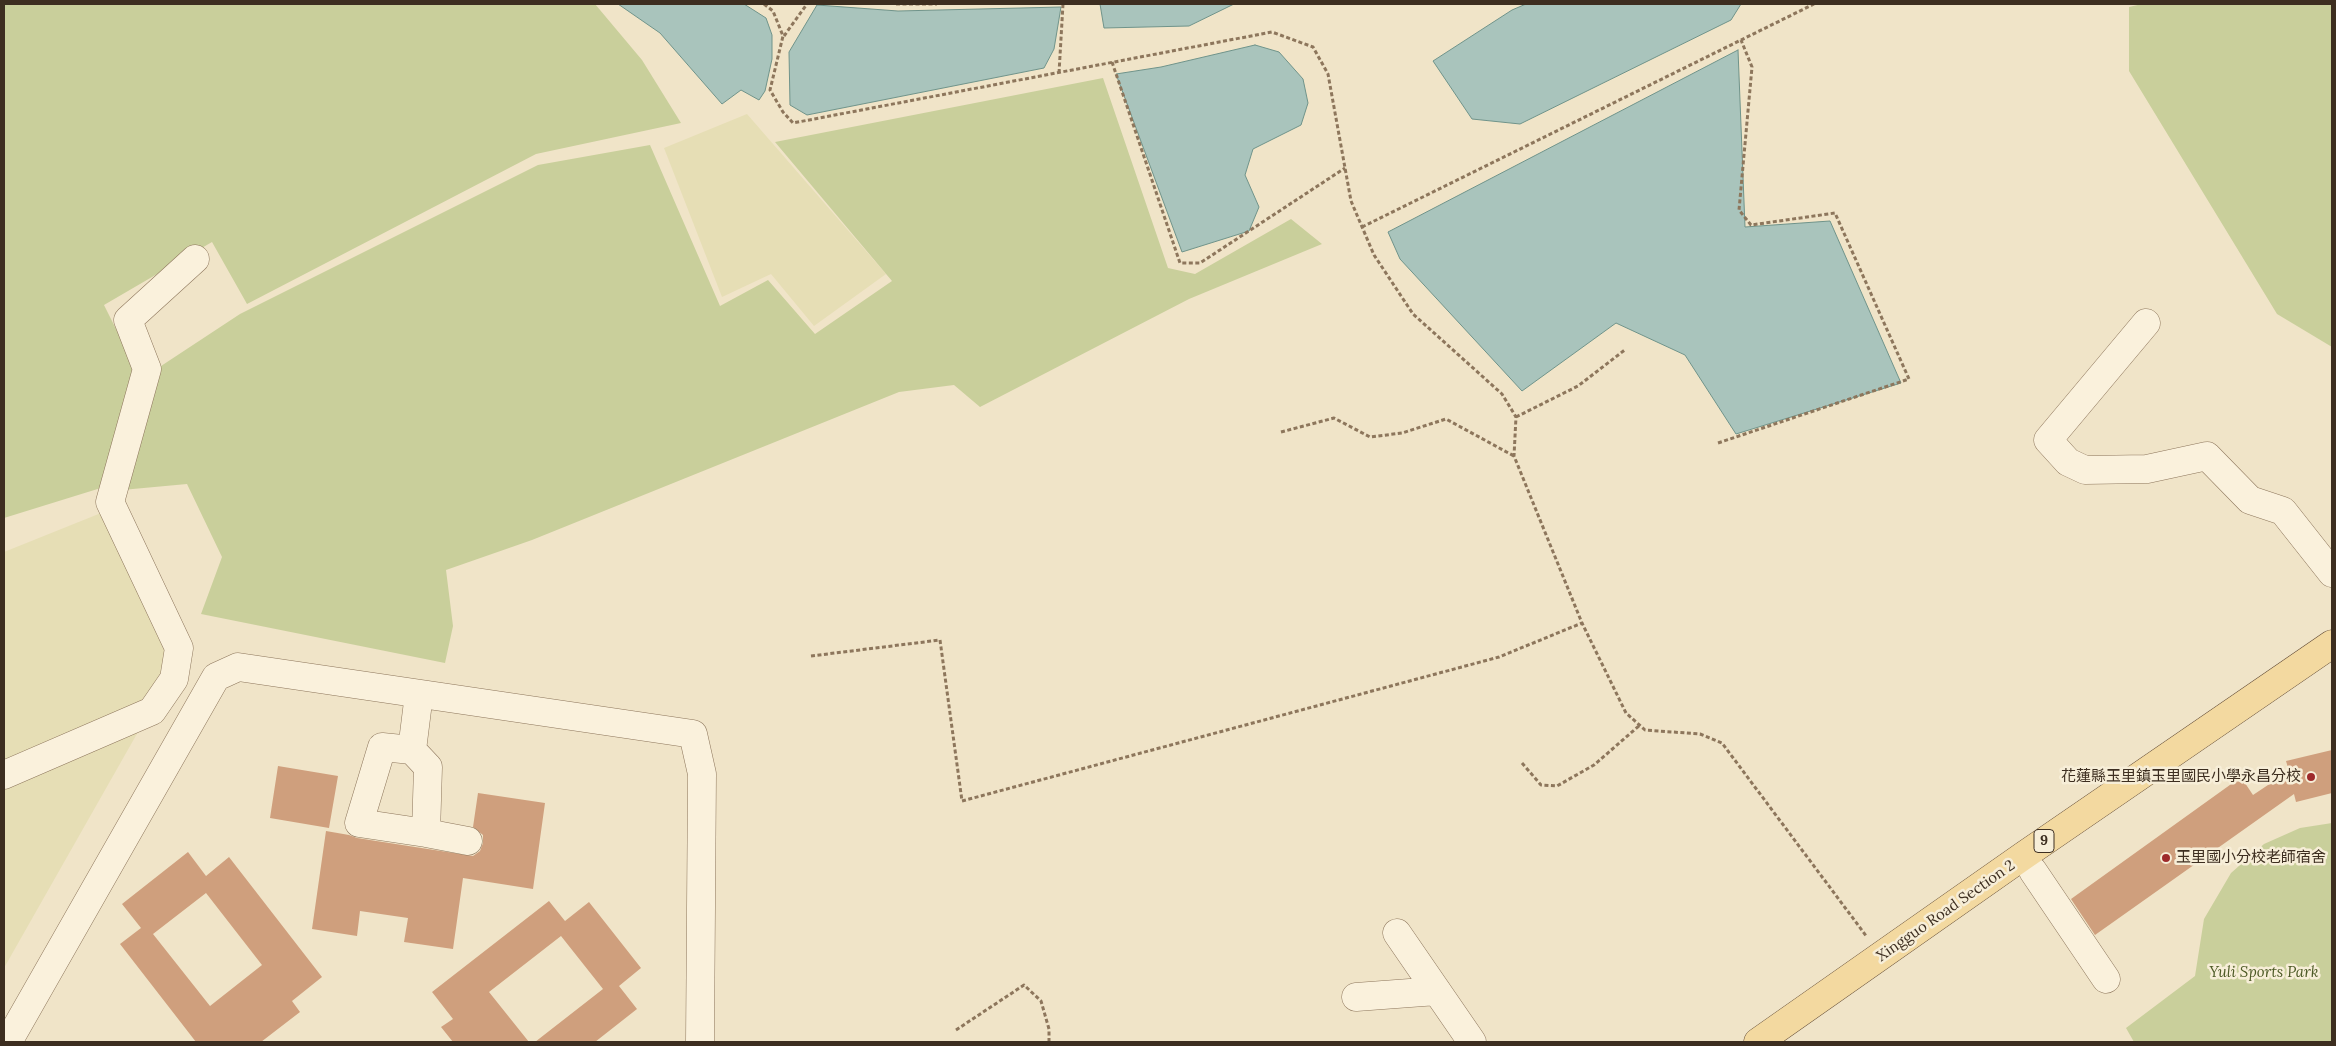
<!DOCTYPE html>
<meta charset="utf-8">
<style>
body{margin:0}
#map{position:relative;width:2336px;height:1046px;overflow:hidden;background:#f0e4c8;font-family:Lora,serif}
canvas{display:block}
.frame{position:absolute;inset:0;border:5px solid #3d2e20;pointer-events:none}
</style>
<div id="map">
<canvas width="2336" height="1046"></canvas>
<div class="frame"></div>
</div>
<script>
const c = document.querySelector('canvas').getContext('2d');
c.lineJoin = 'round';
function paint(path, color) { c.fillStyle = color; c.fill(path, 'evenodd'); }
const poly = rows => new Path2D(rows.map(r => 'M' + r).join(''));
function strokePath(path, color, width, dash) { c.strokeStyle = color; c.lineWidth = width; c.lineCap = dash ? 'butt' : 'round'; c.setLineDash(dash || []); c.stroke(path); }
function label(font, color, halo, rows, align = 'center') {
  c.font = font + ' Lora,"Noto Sans TC",serif'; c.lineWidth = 5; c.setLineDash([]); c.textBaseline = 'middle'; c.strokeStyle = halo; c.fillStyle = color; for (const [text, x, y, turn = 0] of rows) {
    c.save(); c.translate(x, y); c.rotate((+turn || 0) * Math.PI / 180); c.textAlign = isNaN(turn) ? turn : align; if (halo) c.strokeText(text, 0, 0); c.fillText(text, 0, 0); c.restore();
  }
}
paint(poly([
 [747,114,886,274,814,326,771,274,722,297,664,148],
 [111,509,180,658,4,968,4,552]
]), '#e6deb5');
paint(poly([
 [4,4,595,4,642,60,681,123,536,154,247,304,212,242,104,305,140,377,104,487,4,518],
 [2142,4,2332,4,2332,347,2277,314,2129,71,2129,7],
 [1103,78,1168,268,1195,274,1291,219,1322,244,1189,299,980,407,954,385,899,392,532,540,446,570,453,626,445,663,201,614,222,557,187,484,122,490,158,368,240,314,538,165,650,145,720,306,768,280,815,334,892,281,775,142],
 [2332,823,2332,1042,2134,1042,2126,1028,2195,976,2204,919,2231,873,2264,844,2300,828]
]), '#c9cf9b');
const water = poly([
 [618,4,744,4,766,18,772,35,772,59,765,91,759,100,741,90,722,104,660,33,618,4],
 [1100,4,1234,4,1189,26,1104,28,1100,4],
 [1526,4,1741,4,1731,20,1520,124,1472,119,1433,61,1512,10,1526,4],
 [817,5,898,11,1061,7,1054,49,1044,68,807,115,790,105,789,52,817,5],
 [1255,45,1279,52,1303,79,1308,103,1301,125,1253,149,1245,175,1259,207,1249,231,1182,252,1116,74,1161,67,1255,45],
 [1738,50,1745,227,1830,221,1901,383,1736,434,1685,355,1616,323,1522,391,1400,259,1388,232,1738,50]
]);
paint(water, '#a9c4bc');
strokePath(water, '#6f938a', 1);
paint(poly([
 [2332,750,2332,793,2296,802,2294,794,2095,935,2071,899,2241,777,2253,795,2289,771,2286,761],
 [278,766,338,776,329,828,270,818],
 [478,793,545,803,533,889,463,878,453,949,404,942,408,918,360,911,357,936,312,929,326,831,349,835,357,838,473,856,480,851,483,843,483,835,473,827],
 [188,852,206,876,229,857,322,977,292,1001,300,1012,261,1042,196,1042,120,944,141,928,122,904],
 [206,893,262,965,210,1006,153,934],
 [549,901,565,921,589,902,641,968,619,986,637,1009,595,1042,535,1042,603,989,561,936,489,992,529,1042,453,1042,441,1027,453,1019,432,992]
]), '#cf9f7d');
const minor = poly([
 [2146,323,2048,440,2068,462,2085,470,2147,469,2207,456,2250,500,2283,511,2332,573],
 [412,750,428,767,426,833,359,823,382,747,412,750,419,694],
 [4,775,152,711,174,679,179,648,110,502,147,369,128,320,195,259],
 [426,833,468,841],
 [2033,871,2106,979],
 [1397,933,1472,1042],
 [1356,997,1437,991],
 [8,1042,216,677,238,667,693,734,702,774,700,1042]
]);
const major = poly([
 [1758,1042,2023,856,2332,644]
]);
strokePath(minor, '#8d765c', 29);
strokePath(major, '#5b4430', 29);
strokePath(poly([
 [764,4,773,11,783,36,770,90,783,112,793,123,1272,32,1313,47,1328,74,1351,201,1374,255,1413,314,1502,394,1516,417,1514,456,1582,623,1626,713,1645,730,1700,734,1722,743,1867,937],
 [896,4,937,4],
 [784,36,807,4],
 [1112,62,1180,263,1200,263,1345,168],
 [1059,73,1063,4],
 [1362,227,1814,4],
 [1516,417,1578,386,1626,349],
 [1281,432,1334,418,1370,437,1402,433,1446,419,1514,456],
 [1718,443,1909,379,1835,213,1751,225,1739,210,1752,67,1741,40],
 [811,656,940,640,962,801,1499,657,1582,623],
 [1522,763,1541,785,1557,786,1594,765,1640,725],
 [956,1030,1024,985,1041,1001,1049,1029,1049,1042]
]), '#8d765c', 3, [4, 2.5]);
strokePath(minor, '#faf1dc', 28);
strokePath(major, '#f3d9a0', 28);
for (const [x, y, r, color] of [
 [2311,777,5,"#9e2a2b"],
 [2166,858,5,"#9e2a2b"]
]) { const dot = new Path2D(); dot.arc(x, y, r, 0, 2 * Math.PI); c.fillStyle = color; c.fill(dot); strokePath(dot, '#f7eed8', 2); }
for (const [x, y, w] of [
 [2044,841,20]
]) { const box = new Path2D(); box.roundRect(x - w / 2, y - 11.5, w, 23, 4); c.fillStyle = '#f7eed8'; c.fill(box); strokePath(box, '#3d2e20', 1); }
label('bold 14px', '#3d2e20', null, [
 ["9",2044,841]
]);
label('15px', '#3d2e20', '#f7eed8', [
 ["花蓮縣玉里鎮玉里國民小學永昌分校",2301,777],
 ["玉里國小分校老師宿舍",2176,858,"left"]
], 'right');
label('15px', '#3d2e20', '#f7eed8', [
 ["Xingguo Road Section 2",1946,911,-35]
]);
label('italic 15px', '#4d5a26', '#f7eed8', [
 ["Yuli Sports Park",2264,973]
]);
</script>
